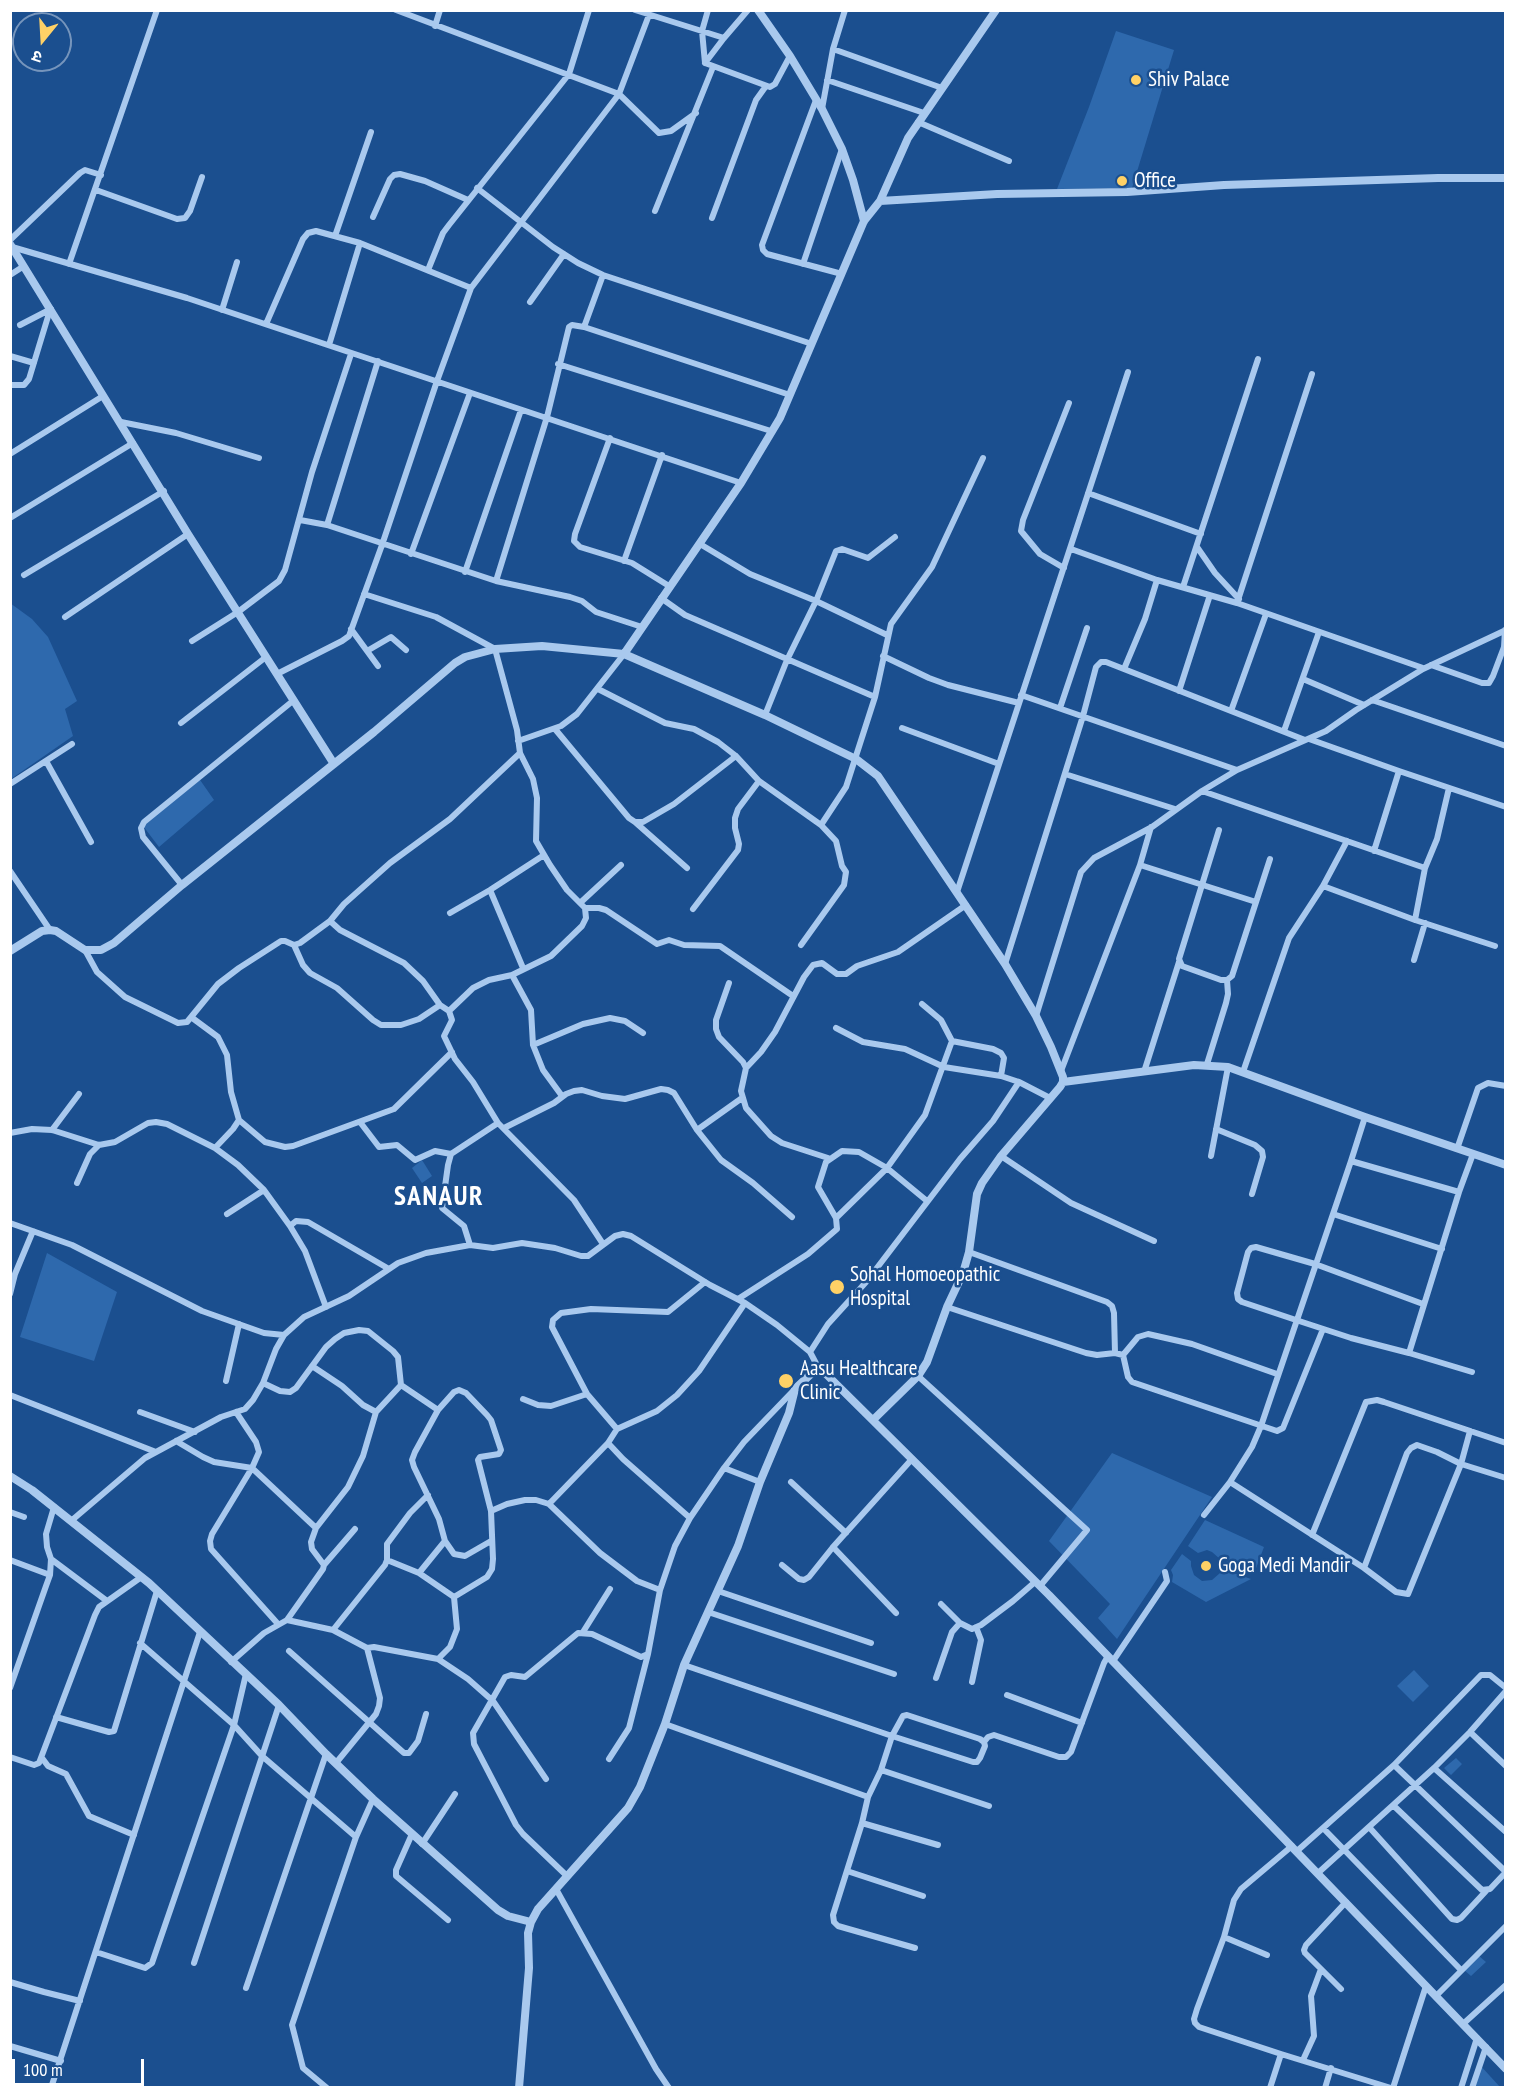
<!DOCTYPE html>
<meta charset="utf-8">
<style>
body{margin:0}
#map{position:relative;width:1516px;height:2098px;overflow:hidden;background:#1b4f8f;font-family:"PT Sans Narrow","Noto Sans Devanagari",sans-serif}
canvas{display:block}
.frame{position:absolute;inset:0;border:12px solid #fff;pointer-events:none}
.north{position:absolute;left:12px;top:12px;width:60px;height:60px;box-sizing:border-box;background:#1b4f8f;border:2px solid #7695bc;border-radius:50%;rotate:198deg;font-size:16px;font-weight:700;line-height:24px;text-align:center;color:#fff}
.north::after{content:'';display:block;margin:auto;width:21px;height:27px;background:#ffd166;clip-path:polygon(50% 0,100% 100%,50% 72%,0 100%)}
.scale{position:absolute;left:12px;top:2059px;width:132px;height:27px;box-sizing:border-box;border:3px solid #fff;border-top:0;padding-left:8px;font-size:18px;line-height:21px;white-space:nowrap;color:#fff;-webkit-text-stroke:4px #1b4f8f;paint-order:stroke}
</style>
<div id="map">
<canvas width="1516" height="2098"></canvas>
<div class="frame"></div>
<div class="north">उ</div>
<div class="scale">100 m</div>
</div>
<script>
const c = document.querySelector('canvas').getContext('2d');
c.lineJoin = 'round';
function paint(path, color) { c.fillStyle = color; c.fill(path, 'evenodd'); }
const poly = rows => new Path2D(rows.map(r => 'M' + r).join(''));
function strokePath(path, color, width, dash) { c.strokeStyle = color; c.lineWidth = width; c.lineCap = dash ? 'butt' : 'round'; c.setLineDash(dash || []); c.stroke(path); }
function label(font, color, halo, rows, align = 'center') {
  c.font = font + ' "PT Sans Narrow",sans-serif'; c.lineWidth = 5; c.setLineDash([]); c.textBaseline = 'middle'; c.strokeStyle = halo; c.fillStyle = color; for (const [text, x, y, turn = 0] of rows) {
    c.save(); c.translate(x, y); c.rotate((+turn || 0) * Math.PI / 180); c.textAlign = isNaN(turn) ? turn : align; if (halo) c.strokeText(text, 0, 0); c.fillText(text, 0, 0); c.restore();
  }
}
paint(poly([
 [1116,31,1174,50,1132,188,1057,189,1089,107],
 [10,603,32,619,48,637,77,701,65,709,73,736,11,779],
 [198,777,214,800,159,847,140,822],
 [422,1160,432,1176,422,1183,412,1168],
 [47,1253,117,1292,94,1361,20,1337],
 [1112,1453,1212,1497,1117,1639,1098,1618,1110,1604,1049,1541],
 [1205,1520,1264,1547,1255,1571,1220,1559,1212,1552,1207,1550,1198,1553,1188,1546],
 [1182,1554,1191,1561,1191,1566,1194,1575,1202,1581,1212,1580,1220,1573,1222,1569,1251,1579,1206,1602,1172,1582,1173,1575,1171,1570],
 [1414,1670,1429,1686,1413,1702,1397,1686],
 [1456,1758,1462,1764,1451,1775,1444,1768],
 [1479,1956,1486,1962,1471,1976,1464,1970],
 [1479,2064,1500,2087,1472,2088]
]), '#2e69ad');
strokePath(poly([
 [396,10,619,94,659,133,671,131,696,113],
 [635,10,724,38],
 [708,10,702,31,705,63,770,87,775,84,790,56],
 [435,26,440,10],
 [833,49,942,88],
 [705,63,724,38,748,10],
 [827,80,924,113],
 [816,100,762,245,763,250,767,254,842,274],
 [822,109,833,49,845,10],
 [918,122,1009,161],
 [477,188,553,247,578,263,603,275,812,344],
 [96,190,177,219,185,218,190,211,202,177],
 [655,211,713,67],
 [373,217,390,179,394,175,400,174,425,181,468,200],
 [712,218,756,100,766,86],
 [335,236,371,132],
 [10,240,80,173,85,170,101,175],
 [12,247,187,298,741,483],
 [69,264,157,10],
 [803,264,842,149],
 [428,270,443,233,449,225,569,74,589,10],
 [10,275,24,266],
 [530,302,564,254],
 [222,310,237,262],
 [266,324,303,239,308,233,316,231,360,243,471,288],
 [20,325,51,309],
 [584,327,603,275],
 [329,345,360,243],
 [10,356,34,363],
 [558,364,771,431],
 [10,385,24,385,29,379,50,310],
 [121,422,176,433,259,458],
 [610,438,575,534,574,541,580,547,632,563,669,586],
 [10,454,103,396],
 [1088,493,1201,534],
 [10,518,133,443],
 [300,520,327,525,496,581,570,597,582,601,596,612,642,627],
 [327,525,378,361],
 [700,544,750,574,816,601,887,635],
 [1197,547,1215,573,1239,599],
 [1071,549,1157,580,1237,603,1423,668],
 [411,554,470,393],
 [624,561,662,455],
 [1064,568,1040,554,1021,531,1023,520,1069,403],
 [465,572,521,410],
 [24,575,164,491],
 [496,581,547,417,569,327,572,325,584,327,790,395],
 [1183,587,1258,359],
 [364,594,436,617,495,649,517,730,520,753,533,779,537,798,536,841,550,865,567,890,585,908,599,908,606,910,657,944,669,940,684,945,720,946,793,996],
 [661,598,685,615,875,697],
 [1237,603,1312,374],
 [65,617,188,534],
 [351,629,378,666],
 [192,641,238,612,279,581,285,570,312,472,351,354],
 [367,651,391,637,406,650],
 [883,656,929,678,948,685,1019,703],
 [1431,665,1482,683,1489,683,1493,676,1504,647,1505,630],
 [1124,669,1145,619,1157,580],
 [277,674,342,641,349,636,382,545,437,381,471,288,619,94,649,15],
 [1303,679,1364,705],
 [598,689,665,723,694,729,718,742,736,756,759,781,821,825,836,841,842,866,846,872,844,885,801,945],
 [1179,691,1210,595],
 [1021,695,1237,770],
 [1372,700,1506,746],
 [1060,708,1087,628],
 [1231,711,1266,614],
 [765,715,787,660,816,601,836,551,842,549,868,558,895,537],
 [181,723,266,657],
 [902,728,999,764],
 [555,729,629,818,635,822,643,822,674,804,736,756],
 [1284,731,1319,632],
 [1309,739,1399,771,1506,807],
 [518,741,561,726,577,714,624,654],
 [46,761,91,842],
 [1065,774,1175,809],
 [10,784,72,744],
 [1202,791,1425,868],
 [635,822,687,868],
 [821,825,846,787,875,697,891,624,932,567,983,458],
 [1219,830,1179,959,1182,966,1221,980,1227,980,1232,976,1270,859],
 [1374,851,1399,771],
 [1140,865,1256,902],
 [10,871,50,930],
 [182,885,143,837,141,828,144,822,294,700],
 [1323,886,1415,920,1495,946],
 [490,890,523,968],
 [957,892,1128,372],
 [580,903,621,865],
 [585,908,586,918,582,926,551,956,512,975,489,980,473,988,449,1011,452,1020,444,1036,455,1059,473,1082,498,1123,574,1200,603,1244],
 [693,909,738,850,739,844,735,828,735,818,738,809,759,781],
 [450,913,490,890,544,855],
 [1415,920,1425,868,1437,839,1449,788],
 [330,921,340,930,404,963,423,981,440,1005,449,1011],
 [294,945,303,965,310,973,337,988,373,1020,381,1025,401,1025,419,1019,440,1005],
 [85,950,97,972,125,997,178,1023,187,1022,218,984,239,968,281,941,285,941,294,945,300,943,330,921,344,904,390,863,450,819,520,753],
 [1414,960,1425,923],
 [1005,964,1083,716,1096,667,1101,662,1106,662,1305,740],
 [512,975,531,1010,533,1045,543,1070,562,1096],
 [729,983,716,1020,716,1029,719,1037,743,1062,746,1068,741,1091,746,1108,771,1136,782,1143,828,1158],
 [922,1004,941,1020,952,1041],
 [1036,1016,1081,872,1094,858,1152,827,1202,791,1237,770,1326,731,1356,710,1423,669,1506,630],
 [191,1017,218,1037,227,1055,231,1092,239,1120,233,1129,215,1148],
 [836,1028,863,1042,905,1049,944,1067,1001,1076,1019,1082,1050,1098],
 [533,1045,583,1024,610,1018,625,1021,643,1033],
 [1207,1064,1226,1003,1228,994,1227,980],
 [746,1068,761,1052,775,1032,804,977,813,965,822,963,837,974,846,974,857,966,898,952,966,905],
 [1061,1071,1140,865,1151,827],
 [1144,1072,1179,962],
 [1243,1072,1289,938,1323,886,1347,841],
 [239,1120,265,1142,285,1147,293,1146,394,1109,452,1052],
 [360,1122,379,1147,397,1145,415,1160,435,1151,451,1154],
 [504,1128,554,1103,566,1094,574,1091,582,1090,602,1096,625,1099,661,1089,668,1090,674,1093,697,1130,721,1160,753,1183,792,1217],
 [1216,1129,1255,1145,1262,1151,1263,1157,1252,1194],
 [52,1130,79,1094],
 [697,1130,742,1098],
 [10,1133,32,1129,52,1130,99,1145,115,1142,148,1123,156,1122,167,1124,215,1148,238,1165,264,1190,290,1226,305,1251,326,1307],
 [1457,1149,1478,1088,1488,1083,1506,1086],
 [1001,1156,1071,1203,1154,1241],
 [1211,1156,1228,1067],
 [1351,1161,1459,1192],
 [77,1183,90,1154,99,1145],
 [227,1214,264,1190],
 [1333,1214,1442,1249],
 [836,1218,887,1168,925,1115,952,1041,993,1049,1001,1053,1004,1058,1001,1076],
 [10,1223,72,1245,202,1311,264,1333,284,1335],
 [290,1226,296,1221,308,1222,389,1269],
 [470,1245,464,1226,442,1208,448,1165,451,1154,498,1123],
 [969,1252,1107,1302,1112,1306,1114,1313,1115,1353],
 [10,1294,15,1274,33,1231],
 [738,1299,808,1254,837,1229,836,1218,818,1187,826,1162,842,1151,859,1152,887,1168,927,1201],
 [1423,1304,1315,1264,1256,1247,1251,1248,1248,1252,1237,1293,1238,1299,1242,1302,1296,1320,1351,1338,1409,1353,1472,1372],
 [947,1307,1086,1353,1097,1355,1115,1353,1123,1355,1128,1377,1132,1382,1277,1431,1283,1428,1323,1329],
 [810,1352,828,1324,867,1281,960,1159,993,1121,1019,1082],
 [1409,1353,1459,1192,1473,1154],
 [1123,1355,1138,1337,1148,1334,1192,1344,1277,1374],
 [312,1366,342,1386,363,1405,376,1412],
 [918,1376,1087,1530,1040,1586],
 [226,1381,239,1324],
 [263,1383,280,1391,290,1392,296,1388,326,1347,335,1339,344,1333,359,1330,368,1331,393,1351,398,1357,401,1385,438,1410],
 [10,1395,156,1452],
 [523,1399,538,1405,551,1406,587,1394],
 [140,1412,195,1432],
 [236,1412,256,1442,259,1452,252,1468,212,1534,210,1541,211,1549,278,1624],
 [617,1429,587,1394,552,1327,553,1320,561,1313,591,1309,668,1312,705,1282],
 [176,1441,203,1457,214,1462,252,1468,316,1528],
 [608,1443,623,1459,690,1518],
 [760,1482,724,1468,744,1442,794,1390],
 [791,1482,846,1533],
 [1230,1482,1252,1447,1261,1426,1351,1161,1365,1117],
 [549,1504,608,1443,617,1429,657,1411,677,1395,699,1371,745,1303],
 [54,1507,46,1534,47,1547,51,1559,107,1601],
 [491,1511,507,1504,525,1500,536,1500,549,1504,600,1553,637,1581,660,1590],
 [10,1512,24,1517],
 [1204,1515,1230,1482,1364,1568,1396,1592,1408,1594,1461,1464,1470,1431],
 [71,1521,145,1458,221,1417,245,1409,253,1400,263,1383,276,1349,284,1335,304,1317,349,1296,398,1263,426,1253,470,1245,493,1248,522,1243,555,1248,581,1256,588,1256,615,1236,623,1234,631,1236,710,1285,745,1303,777,1325,810,1352,819,1369],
 [1312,1535,1366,1402,1377,1400,1384,1402,1506,1443],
 [833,1547,896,1613],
 [10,1560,50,1575],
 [324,1565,355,1529],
 [782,1565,799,1579,804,1580,809,1577,833,1547,912,1459],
 [1364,1568,1407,1453,1411,1448,1417,1445,1437,1452,1461,1464,1506,1478],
 [419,1573,445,1541],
 [718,1591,871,1643],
 [454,1597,487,1577,492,1569,493,1559,491,1511,478,1460,480,1457,499,1454,501,1450,491,1420,487,1415,466,1393,459,1390,454,1392,438,1410,415,1452,412,1460,414,1467,439,1519,445,1541,454,1554,465,1556,491,1541],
 [941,1604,960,1623,972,1629,981,1625,1013,1601,1035,1582],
 [708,1612,894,1674],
 [287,1620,323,1569,324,1565,312,1549,311,1542,316,1528,348,1487,363,1456,376,1412,401,1385],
 [333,1630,385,1565,387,1560,387,1544,410,1513,428,1495],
 [583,1632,610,1589],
 [140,1643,234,1725,262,1756,356,1837],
 [367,1648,374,1647,438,1659,450,1647,457,1629,454,1597,419,1573,387,1560],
 [289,1651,404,1753,409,1753,418,1741,426,1714],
 [438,1659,468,1679,493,1701,546,1779],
 [1113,1661,1167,1581,1165,1572],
 [231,1662,264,1633,287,1620,333,1630,367,1648,380,1698,379,1706,376,1714,336,1763],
 [684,1665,892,1736,973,1762,977,1762,980,1758,985,1746,984,1742,980,1739,907,1715,903,1716,892,1736,881,1770,868,1797,862,1823,833,1915,834,1922,838,1926,915,1948],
 [936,1678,952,1632,960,1623],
 [972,1682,981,1640,976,1627],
 [10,1688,46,1586,50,1575,51,1559],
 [1007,1695,1082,1723],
 [56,1717,109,1732,114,1731,157,1591],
 [665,1724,868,1797],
 [1470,1732,1506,1766],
 [984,1742,988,1737,994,1735,1059,1757,1066,1757,1071,1752,1104,1663,1108,1656],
 [10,1757,34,1765,39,1763,95,1615,99,1607,140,1578],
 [42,1758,48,1766,66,1774,89,1816,134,1835],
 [609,1759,629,1728,648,1654],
 [1394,1765,1506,1872],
 [1434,1768,1506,1832],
 [881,1770,989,1806],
 [1394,1806,1482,1890,1490,1889,1506,1872],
 [862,1823,938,1845],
 [1369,1827,1452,1919,1457,1920,1461,1918,1486,1891],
 [1323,1828,1461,1970],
 [412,1834,396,1870,396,1876,448,1920],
 [422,1844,455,1794],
 [1292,1846,1241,1889,1234,1900,1224,1937,1197,2009,1194,2019,1195,2023,1199,2027,1281,2054,1391,2088],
 [1297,1851,1394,1765,1481,1675,1490,1675,1506,1688],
 [847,1871,923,1896],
 [1318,1873,1434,1768,1470,1732,1506,1691],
 [567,1876,523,1834,516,1825,474,1744,473,1733,505,1677,511,1675,525,1677,578,1633,592,1634,641,1657,648,1654,660,1590,675,1546,690,1518,724,1468],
 [556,1889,656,2069,669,2088],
 [1224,1937,1267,1955],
 [96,1952,145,1968,152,1963,234,1725,246,1674],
 [194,1963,279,1705],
 [10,1982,44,1992,80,2001],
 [246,1988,326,1754],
 [1341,1989,1305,1953,1304,1950,1306,1945,1346,1902],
 [1436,1996,1506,1926],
 [1463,2024,1506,1985],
 [10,2046,61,2061],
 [1303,2060,1314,2036,1311,1996,1321,1969],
 [51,2088,200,1632],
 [327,2088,303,2068,292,2025,356,1837,373,1799],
 [1270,2088,1281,2054],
 [1325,2088,1331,2068],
 [1393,2088,1426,1986],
 [1461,2088,1477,2038],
 [1472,2088,1486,2047]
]), '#a9c9ee', 6);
strokePath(poly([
 [758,10,790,56,822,109,842,149,853,180,864,221],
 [880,201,908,138,996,10],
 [10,244,188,534,334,764],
 [10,951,42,931,50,930,56,931,85,950,101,950,114,943,182,885,374,732,455,663,465,657,495,649,542,646,624,654],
 [1063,1082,1194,1065,1228,1067,1365,1117,1506,1165],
 [873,1420,918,1376,927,1362,947,1307,963,1273,969,1252,977,1194,982,1183,1001,1156,1060,1087,1063,1082,1063,1077,1051,1047,1036,1016,1005,964,878,776,856,759,765,715,624,654,741,483,780,418,864,221,880,201,997,194,1127,192,1224,185,1438,178,1506,178],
 [10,1476,32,1490,149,1583,279,1705,326,1754,373,1799,498,1910,508,1916,531,1922],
 [519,2088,529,1968,528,1933,531,1922,538,1909,628,1808,640,1787,665,1724,684,1665,738,1546,760,1482,789,1413,795,1389,813,1372,819,1369,823,1371,1049,1595,1506,2069]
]), '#a9c9ee', 8);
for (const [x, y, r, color] of [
 [1136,80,6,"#ffd166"],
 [1122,181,6,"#ffd166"],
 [837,1287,8,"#ffd166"],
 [786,1381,8,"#ffd166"],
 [1206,1566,6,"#ffd166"]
]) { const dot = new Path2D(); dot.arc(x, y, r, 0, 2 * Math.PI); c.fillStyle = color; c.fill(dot); strokePath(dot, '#1b4f8f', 2); }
label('21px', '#fff', '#1b4f8f', [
 ["Shiv Palace",1148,80],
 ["Office",1134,181],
 ["Sohal Homoeopathic",850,1275],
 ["Hospital",850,1299],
 ["Aasu Healthcare",800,1369],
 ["Clinic",800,1393],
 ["Goga Medi Mandir",1218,1566]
], 'left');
c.letterSpacing = '1.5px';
label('bold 27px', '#fff', '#1b4f8f', [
 ["SANAUR",439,1197]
]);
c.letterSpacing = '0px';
</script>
